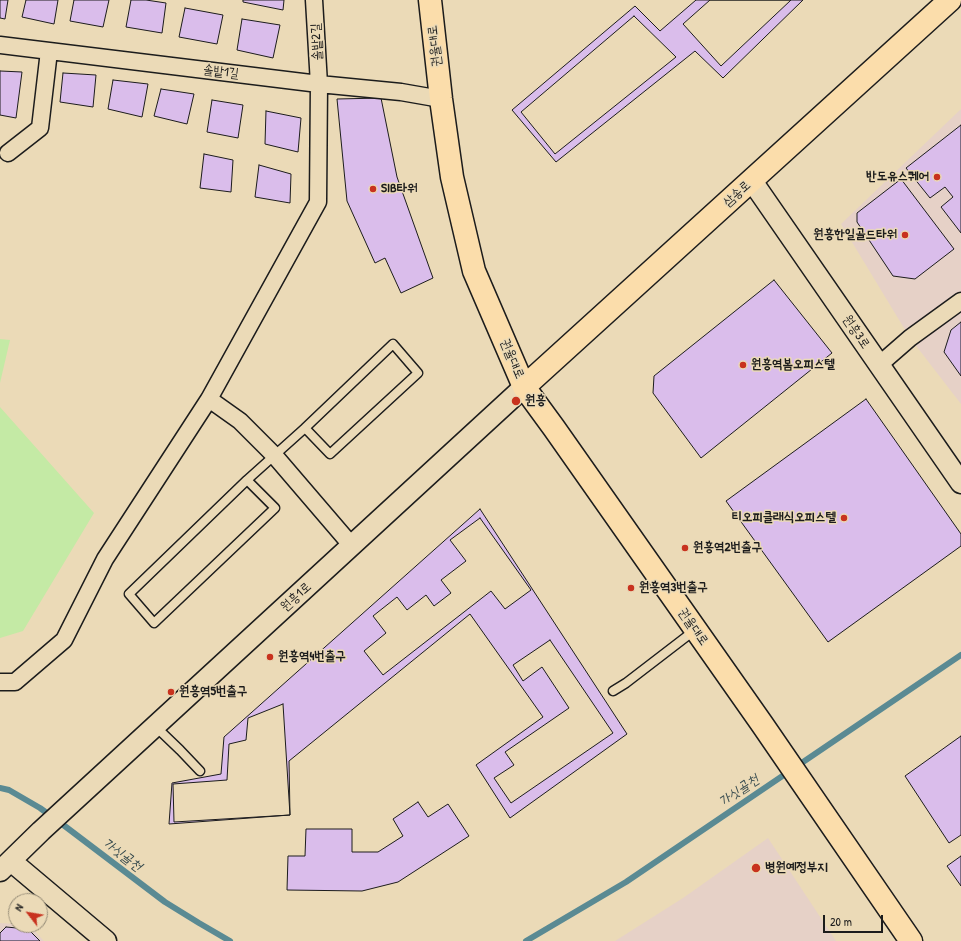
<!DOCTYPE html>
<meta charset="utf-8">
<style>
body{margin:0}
#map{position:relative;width:961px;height:941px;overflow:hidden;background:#ebdab7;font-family:"Patrick Hand",sans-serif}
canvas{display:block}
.north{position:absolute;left:8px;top:893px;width:40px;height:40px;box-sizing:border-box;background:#ebdab7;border:1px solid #988e79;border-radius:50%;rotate:301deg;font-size:11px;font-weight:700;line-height:16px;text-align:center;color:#1c1c1c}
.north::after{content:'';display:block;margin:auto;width:14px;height:18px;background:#c8321e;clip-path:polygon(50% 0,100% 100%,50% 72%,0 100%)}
.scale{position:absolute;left:823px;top:915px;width:60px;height:18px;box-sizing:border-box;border:2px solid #1c1c1c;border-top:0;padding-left:5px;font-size:12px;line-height:14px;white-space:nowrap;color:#1c1c1c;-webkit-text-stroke:3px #ebdab7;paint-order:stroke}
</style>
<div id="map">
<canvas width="961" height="941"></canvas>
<div class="north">N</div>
<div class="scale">20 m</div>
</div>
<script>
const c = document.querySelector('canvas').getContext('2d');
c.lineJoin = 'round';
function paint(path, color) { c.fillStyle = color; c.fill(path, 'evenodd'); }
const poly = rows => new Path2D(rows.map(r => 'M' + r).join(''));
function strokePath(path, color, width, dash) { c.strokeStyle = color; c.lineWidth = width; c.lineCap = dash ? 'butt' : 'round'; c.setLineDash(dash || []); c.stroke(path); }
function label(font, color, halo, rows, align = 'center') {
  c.font = font + ' "Patrick Hand","Poor Story",sans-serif'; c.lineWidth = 3; c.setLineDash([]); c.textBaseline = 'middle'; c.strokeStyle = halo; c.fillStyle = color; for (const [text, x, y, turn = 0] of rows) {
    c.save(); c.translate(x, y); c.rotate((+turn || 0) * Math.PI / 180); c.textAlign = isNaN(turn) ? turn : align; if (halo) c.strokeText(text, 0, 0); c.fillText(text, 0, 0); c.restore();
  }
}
paint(poly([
 [961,109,961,404,910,338,841,224],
 [768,838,836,941,615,941,683,898],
 [0,923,29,925,44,941,0,941]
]), '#e6d1c7');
paint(poly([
 [0,339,10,340,0,383],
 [0,407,94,513,23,631,0,638]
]), '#c4eaa5');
strokePath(poly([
 [0,788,9,790,40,808,66,827,165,902,199,923,230,941],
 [526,941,626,882,961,655]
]), '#5a8a93', 6);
const building = poly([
 [0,0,8,0,5,19,0,18,0,0],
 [26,0,58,0,54,24,22,17,26,0],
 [74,0,109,0,103,27,70,21,74,0],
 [131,0,146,0,166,3,162,33,126,27,131,0],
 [243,0,284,0,283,10,243,2,243,0],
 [696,0,803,0,723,78,695,51,556,162,512,110,635,6,660,31,696,0],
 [710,0,791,0,721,66,683,24,710,0],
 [185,8,223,15,217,44,179,37,185,8],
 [634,16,676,57,555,154,521,112,634,16],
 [242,19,280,25,273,58,237,50,242,19],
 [0,71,22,72,16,118,0,115,0,71],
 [63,73,96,75,93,107,60,102,63,73],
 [113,80,148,84,142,117,108,109,113,80],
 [161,89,194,94,187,124,154,116,161,89],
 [381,98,397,177,433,278,401,293,385,258,375,263,347,201,337,99,381,98],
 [212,100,243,105,238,138,207,132,212,100],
 [266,111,301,118,298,152,265,144,266,111],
 [961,125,961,233,941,207,953,197,945,187,930,198,906,168,961,125],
 [204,154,233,160,231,192,200,188,204,154],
 [259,165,291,174,290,203,255,197,259,165],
 [901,179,954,249,915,279,893,276,857,222,857,213,901,179],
 [774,280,832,353,701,458,653,393,654,376,774,280],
 [961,322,961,376,944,352,951,330,961,322],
 [866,399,961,534,961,546,828,642,726,501,866,399],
 [480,509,627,734,510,818,476,765,543,717,470,614,289,761,290,815,169,824,172,783,221,774,224,737,480,509],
 [480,518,531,590,505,609,491,591,383,675,364,651,386,633,373,616,397,597,407,610,426,595,434,606,451,593,441,580,466,561,450,540,480,518],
 [550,640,613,733,511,803,494,778,514,765,505,752,569,708,542,667,523,681,513,665,550,640],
 [283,704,290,815,174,822,173,784,227,780,229,744,246,740,248,718,283,704],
 [961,736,961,835,949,843,905,776,961,736],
 [418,802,428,817,448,804,469,836,398,882,362,891,287,890,288,856,305,856,306,829,352,829,352,852,378,852,403,836,393,819,418,802],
 [961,856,961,886,947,866,961,856],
 [6,927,28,929,40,941,0,941,0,933,6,927]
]);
paint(building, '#dabdeb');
strokePath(building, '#1c1c1c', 1);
const service = poly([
 [247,480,275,508,154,623,129,594,247,480,305,428,393,344,418,373,330,454,305,428],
 [613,691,626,683,695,630],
 [155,726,180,750,200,771]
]);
const minor = poly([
 [0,45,319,84,401,92,441,99],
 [8,153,40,128,49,51],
 [879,365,910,338,961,301],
 [209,399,240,421,274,455,352,546],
 [0,682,15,682,64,640,105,559,209,399,318,202,319,84,314,0]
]);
const tertiary = poly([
 [752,181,961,483],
 [11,861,106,941],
 [0,871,41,831,524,387]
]);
const primary = poly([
 [430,0,441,99,452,177,474,271,524,387,554,428,762,724,911,941],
 [524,387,950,0]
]);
strokePath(service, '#1c1c1c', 11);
strokePath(minor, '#1c1c1c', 19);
strokePath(tertiary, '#1c1c1c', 23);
strokePath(primary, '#1c1c1c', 25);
strokePath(service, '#ebdab7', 8);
strokePath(minor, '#ebdab7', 16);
strokePath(tertiary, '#ebdab7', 20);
strokePath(primary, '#fbddab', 22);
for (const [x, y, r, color] of [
 [937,177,4,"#c8321e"],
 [373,189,4,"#c8321e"],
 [905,235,4,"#c8321e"],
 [743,365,4,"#c8321e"],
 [516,401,5,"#c8321e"],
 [844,518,4,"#c8321e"],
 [685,548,4,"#c8321e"],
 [631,588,4,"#c8321e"],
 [270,657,4,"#c8321e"],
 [171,692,4,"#c8321e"],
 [756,868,5,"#c8321e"]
]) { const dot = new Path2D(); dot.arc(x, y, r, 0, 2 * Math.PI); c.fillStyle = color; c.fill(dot); strokePath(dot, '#ebdab7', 1.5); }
label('13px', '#1c1c1c', '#ebdab7', [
 ["솔밭2길",317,42,-93],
 ["권율대로",435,46,-97],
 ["솔밭1길",221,72,7],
 ["삼송로",737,194,-42],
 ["원흥3로",856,332,56],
 ["권율대로",512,359,67],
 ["원흥1로",296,597,-42],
 ["권율대로",693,627,55]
]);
label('bold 13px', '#1c1c1c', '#ebdab7', [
 ["반도유스퀘어",929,177,"right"],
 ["SIB타워",381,189],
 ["원흥한일골드타워",897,235,"right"],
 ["원흥역봄오피스텔",751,365],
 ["원흥",525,401],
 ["티오피클래식오피스텔",836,518,"right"],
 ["원흥역2번출구",693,548],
 ["원흥역3번출구",639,588],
 ["원흥역4번출구",278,657],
 ["원흥역5번출구",179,692],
 ["병원예정부지",765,868]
], 'left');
label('italic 14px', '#364a4e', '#ebdab7', [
 ["가싯골천",739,791,-34],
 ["가싯골천",122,855,37]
]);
</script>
